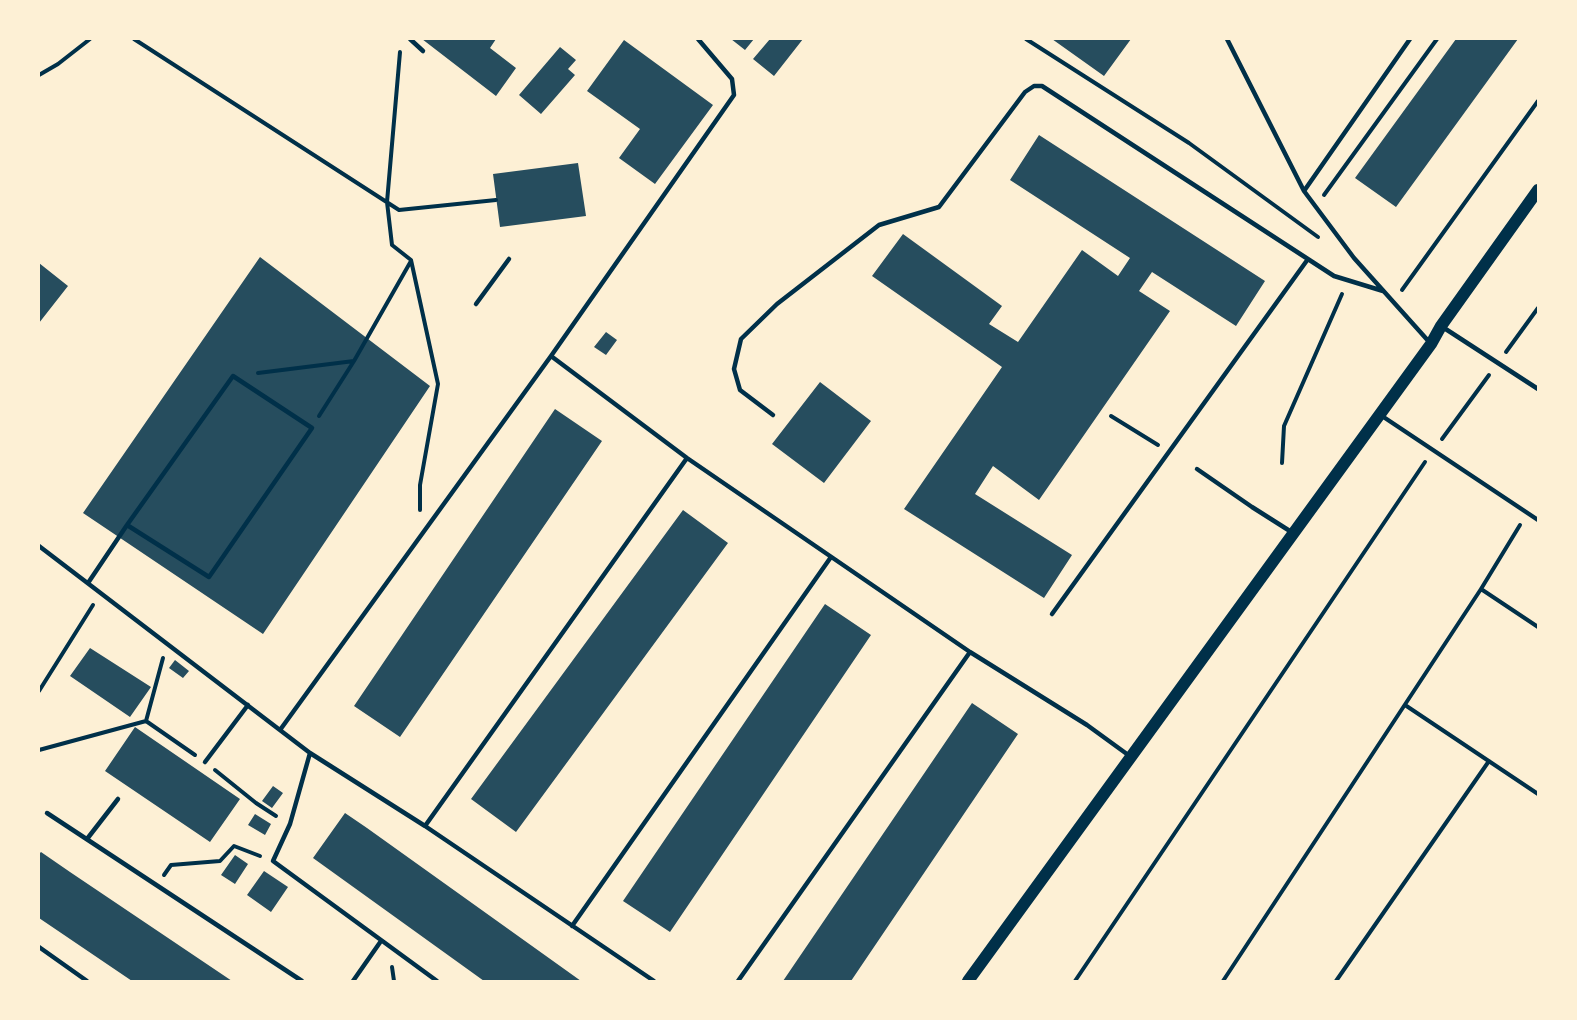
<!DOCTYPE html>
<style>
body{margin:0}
#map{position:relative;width:1577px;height:1020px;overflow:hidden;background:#fdf0d5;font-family:"Fira Sans",sans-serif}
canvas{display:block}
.frame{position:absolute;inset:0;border:40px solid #fdf0d5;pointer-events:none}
</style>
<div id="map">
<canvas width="1577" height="1020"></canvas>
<div class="frame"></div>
</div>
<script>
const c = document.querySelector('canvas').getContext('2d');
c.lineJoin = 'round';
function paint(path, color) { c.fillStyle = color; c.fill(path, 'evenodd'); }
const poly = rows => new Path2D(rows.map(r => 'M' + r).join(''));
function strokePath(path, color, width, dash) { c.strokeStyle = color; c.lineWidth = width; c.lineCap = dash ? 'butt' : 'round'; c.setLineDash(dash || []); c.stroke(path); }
paint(poly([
 [422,39,496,39,490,48,516,68,496,96],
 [731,39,754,39,745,50],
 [770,39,803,39,774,76,753,59],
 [1052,39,1131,39,1104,76],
 [1456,39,1518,39,1396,207,1355,178],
 [624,40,713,105,655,184,619,158,640,129,587,91],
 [560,47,576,60,568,69,575,75,541,114,519,95],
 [1039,135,1265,281,1236,326,1152,272,1139,291,1170,311,1039,500,993,466,975,494,1072,555,1044,598,904,509,1002,367,872,276,903,234,1002,306,989,324,1018,342,1082,250,1118,276,1130,258,1010,180],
 [578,163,586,216,500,227,493,174],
 [260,257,430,386,263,634,83,513],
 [39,263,68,286,39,323],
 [606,332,617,340,606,355,594,347],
 [820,382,871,421,824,483,772,444],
 [555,409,602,441,400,737,354,706],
 [683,510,728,543,516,832,471,799],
 [825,604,871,635,670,932,623,901],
 [90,648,151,687,130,717,70,676],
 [175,660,189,671,183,678,169,668],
 [972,703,1018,734,851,981,783,981],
 [135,727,240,799,210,842,105,771],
 [273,786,283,793,272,808,262,801],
 [345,813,367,828,581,981,484,981,313,858],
 [255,814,271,824,265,835,248,825],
 [41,852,70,872,232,981,132,981,39,918,39,854],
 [235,855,248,864,235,884,221,875],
 [264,871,288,887,271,912,247,895]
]), '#264d5e');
strokePath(poly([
 [134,39,399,210,496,200],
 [1026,39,1189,143,1318,237],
 [400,52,387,202,392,245,411,260,438,384,420,485,420,510],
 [39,75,58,64,90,39],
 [1324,195,1437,39],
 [1402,290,1538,101],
 [1506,352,1538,308],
 [258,373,354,361,411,261],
 [319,416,354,361],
 [1111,416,1158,445],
 [1442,439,1489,375],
 [1282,463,1284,426,1342,294],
 [1481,589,1520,525],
 [39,691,93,605],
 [1405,705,1538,794],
 [146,721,163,658],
 [39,750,146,721,195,755],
 [215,770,256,803,276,816],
 [164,875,171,865,220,861,234,846,260,856],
 [392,967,394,981],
 [1075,981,1425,462],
 [1223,981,1481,589,1538,627],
 [1336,981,1489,761]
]), '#003049', 4);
strokePath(poly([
 [410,39,423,51],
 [1227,39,1304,191,1354,258,1431,344],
 [1304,191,1410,39],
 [476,304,509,259],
 [1441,326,1538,389],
 [551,356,734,95,732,79,698,39],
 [773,415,740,390,734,369,741,339,777,304,879,225,939,207,1025,92,1034,86,1042,86,1334,276,1383,291],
 [1382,416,1538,520],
 [1197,469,1252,507,1293,533],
 [39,546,310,753,425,826,654,981],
 [88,583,127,525,233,376,312,428,209,577,127,525],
 [1052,614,1308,259],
 [280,730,551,356,687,458,970,652,1087,725,1131,757],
 [310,753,290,824,273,861,437,981],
 [205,762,248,705],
 [47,813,302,981],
 [425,826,687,458],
 [87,839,118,799],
 [572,926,831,557],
 [39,947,87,981],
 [353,981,381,941],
 [738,981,970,652]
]), '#003049', 4.5);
strokePath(poly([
 [968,981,1431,344,1441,326,1538,190]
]), '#003049', 12);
</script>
